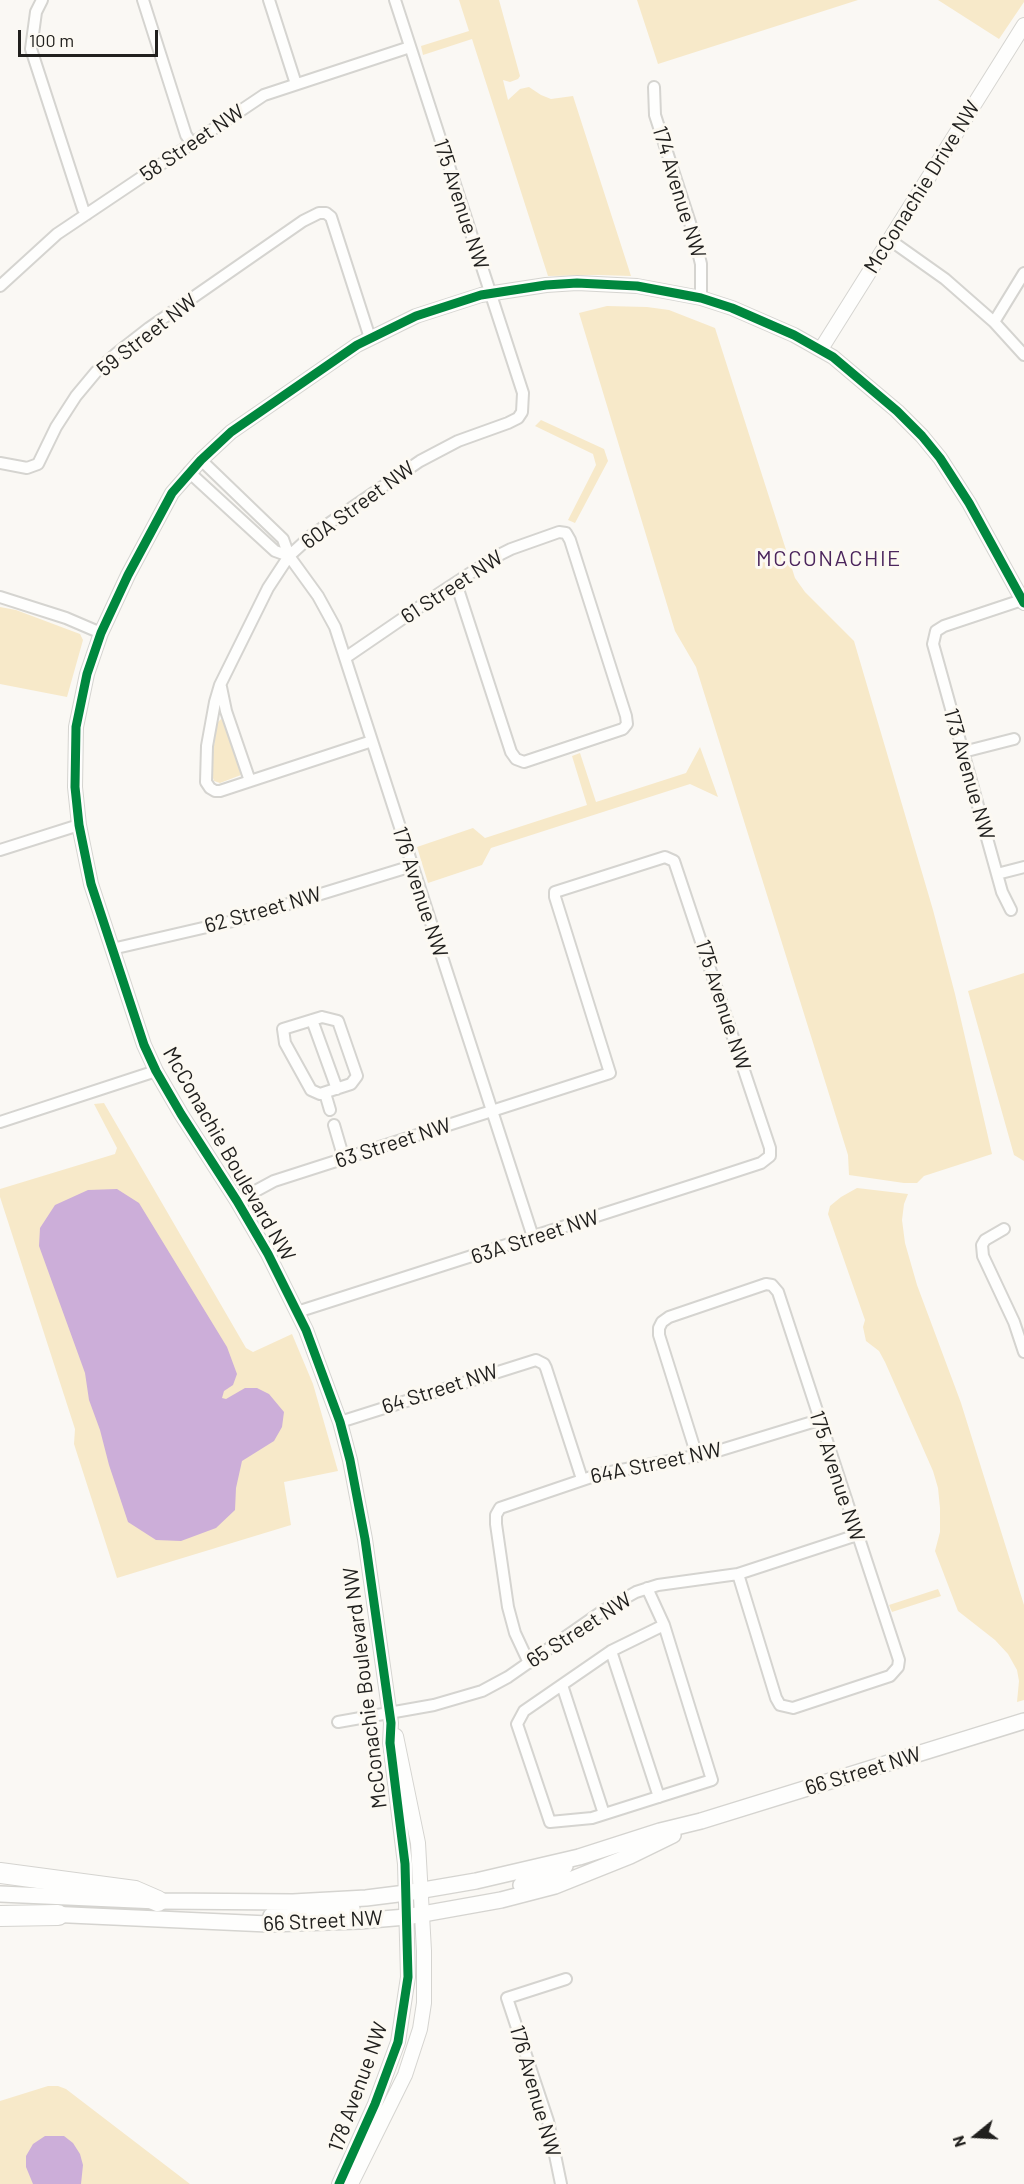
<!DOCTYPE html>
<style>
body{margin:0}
#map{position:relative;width:1024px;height:2184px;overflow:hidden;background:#faf8f4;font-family:Barlow,sans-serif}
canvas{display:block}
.north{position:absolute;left:946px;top:2106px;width:60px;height:60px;-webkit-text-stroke:4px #fcf9f2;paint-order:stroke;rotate:252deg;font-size:16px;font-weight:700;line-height:24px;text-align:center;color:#21201e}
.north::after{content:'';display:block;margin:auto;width:21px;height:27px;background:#21201e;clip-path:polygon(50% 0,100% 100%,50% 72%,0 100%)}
.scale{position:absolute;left:18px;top:30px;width:140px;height:27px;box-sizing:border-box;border:3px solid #21201e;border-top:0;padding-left:8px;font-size:18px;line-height:21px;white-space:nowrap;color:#21201e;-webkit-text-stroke:4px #fcf9f2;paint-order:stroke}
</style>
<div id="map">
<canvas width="1024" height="2184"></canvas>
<div class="north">N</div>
<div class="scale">100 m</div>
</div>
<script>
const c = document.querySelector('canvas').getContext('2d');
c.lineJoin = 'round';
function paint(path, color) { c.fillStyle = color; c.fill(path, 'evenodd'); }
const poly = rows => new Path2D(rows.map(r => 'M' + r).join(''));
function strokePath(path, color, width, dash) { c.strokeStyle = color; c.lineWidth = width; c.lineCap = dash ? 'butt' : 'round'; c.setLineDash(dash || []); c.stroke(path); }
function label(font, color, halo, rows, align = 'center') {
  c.font = font + ' Barlow,sans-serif'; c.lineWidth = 6; c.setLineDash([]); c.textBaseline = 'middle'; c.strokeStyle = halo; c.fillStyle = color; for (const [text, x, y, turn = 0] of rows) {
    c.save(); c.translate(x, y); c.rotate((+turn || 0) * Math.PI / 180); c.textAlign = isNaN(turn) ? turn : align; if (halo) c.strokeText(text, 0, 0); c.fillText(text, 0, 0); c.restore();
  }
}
paint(poly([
 [459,0,499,0,520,76,518,79,510,82,503,80,508,100,520,89,529,87,541,95,551,99,573,96,631,276,599,275,548,276,472,39,423,55,421,46,469,31],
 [637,0,858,0,658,64],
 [938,0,1024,0,1024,2,999,39],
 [607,306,647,307,669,310,715,328,795,578,805,592,854,641,933,910,955,994,992,1154,924,1176,917,1183,904,1183,849,1175,848,1155,696,667,675,631,579,313],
 [541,420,604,449,608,461,575,523,568,520,596,465,593,454,535,426],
 [0,607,16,610,80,634,83,640,67,697,0,684],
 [221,719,224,721,241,775,220,783,214,781,213,778,212,760,217,723],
 [700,747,718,797,690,784,491,848,482,865,428,883,417,847,473,828,485,838,587,805,572,756,580,753,596,802,686,773],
 [1024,973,1024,1161,1014,1155,968,991],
 [104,1103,246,1348,253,1352,292,1334,313,1384,338,1471,284,1482,291,1525,117,1578,74,1444,75,1429,0,1197,0,1189,115,1154,117,1148,94,1104],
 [857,1188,908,1194,904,1204,902,1220,905,1243,917,1285,961,1403,1024,1605,1024,1700,1017,1702,1019,1681,1017,1670,1008,1654,995,1640,958,1611,935,1551,940,1532,940,1508,938,1488,933,1471,885,1362,879,1351,866,1341,863,1327,865,1320,828,1214,830,1206,841,1197],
 [938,1589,941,1596,892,1612,889,1605],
 [48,2086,58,2086,66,2089,190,2184,0,2184,0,2101]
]), '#f7e9c9');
paint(poly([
 [117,1189,139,1203,227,1347,237,1374,233,1385,224,1391,222,1398,226,1399,245,1388,257,1388,269,1394,284,1412,282,1427,274,1441,242,1461,236,1488,235,1510,216,1528,181,1541,156,1540,128,1522,109,1465,100,1430,89,1400,85,1373,39,1246,40,1228,55,1205,88,1190],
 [45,2136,64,2136,73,2143,80,2154,83,2165,81,2184,33,2184,26,2167,26,2156,33,2144]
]), '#ccaed9');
const minor = poly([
 [42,0,36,12,31,49,83,209,87,214],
 [143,0,186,135,192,144],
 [269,0,296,84],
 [654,87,655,115,694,235,701,264,701,298],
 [890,240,945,279,994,322,1024,355],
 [0,286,57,234,264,95,410,47],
 [994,322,1024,273],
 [201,460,283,539,289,556,318,596,335,627,533,1237],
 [0,463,27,468,38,464,56,427,76,396,96,372,117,353,149,328,303,221,319,213,326,213,331,217,370,338],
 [189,472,275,551,289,556],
 [0,597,66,618,101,633],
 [345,658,440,593,495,557,511,549,559,532,566,533,570,540,626,716,627,724,623,729,524,762,516,759,511,752,456,583],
 [221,687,226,711,250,781],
 [372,741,220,791,215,791,210,788,206,782,207,746,215,702,220,685,268,588,289,556,312,535,420,461,458,441,508,423,518,418,522,412,523,393,395,0],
 [963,752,1014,739],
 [0,850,79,825],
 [997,874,1024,867],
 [1011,910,1002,892,933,644,936,631,944,626,1022,600],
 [112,949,233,921,412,866],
 [322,1017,338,1021,357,1076,351,1084,320,1094,311,1090,285,1043,283,1029,322,1017],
 [312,1020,337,1089],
 [325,1093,330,1110],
 [0,1122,156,1071],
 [334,1125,344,1159],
 [237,1201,274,1181,610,1073,555,897,555,892,665,857,674,861,770,1148,770,1156,761,1163,712,1179,297,1312],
 [1004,1229,985,1240,982,1245,983,1256,1014,1322,1024,1352],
 [340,1422,536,1360,544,1364,546,1368,582,1479],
 [697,1456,659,1335,659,1328,662,1322,669,1317,766,1284,772,1285,778,1292,899,1660,898,1667,890,1676,793,1708,780,1705,776,1698,738,1574],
 [647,1588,664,1625,712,1780,592,1818,550,1822,517,1724,524,1711,611,1651,664,1625],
 [611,1651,659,1797],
 [529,1663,515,1633,508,1607,496,1524,496,1515,500,1508,600,1474,711,1453,819,1420],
 [562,1685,604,1814],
 [338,1722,434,1705,482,1691,508,1677,604,1610,636,1592,658,1585,738,1574,857,1535],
 [561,2184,548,2121,507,1998,566,1979]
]);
const tertiary = poly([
 [821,349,1024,25],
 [339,2184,375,2104,398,2042,408,1977,405,1864,390,1743,391,1723,365,1539,350,1460,340,1422,306,1330,268,1254,237,1201,181,1114,156,1071,144,1045,91,884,79,825,75,787,76,727,87,674,101,633,128,575,172,493,201,460,231,432,357,345,416,316,481,295,546,285,577,283,637,286,701,298,732,308,794,335,833,357,897,411,922,436,940,458,969,503,1024,603],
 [351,2184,405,2075,420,2029,424,2003,424,1951,418,1843,396,1736]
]);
const secondary = poly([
 [521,1885,548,1876,565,1866],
 [0,1894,158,1901,293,1902,366,1898,406,1893,476,1881,579,1857,660,1831,701,1821,1024,1721],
 [48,1914,268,1924,359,1921,406,1917,501,1900,555,1886,630,1856,673,1835],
 [271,1916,352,1909]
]);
const motorway = poly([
 [0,1873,135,1891,158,1901],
 [0,1916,58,1915]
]);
strokePath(minor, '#d5d4d0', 14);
strokePath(tertiary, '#d5d4d0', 16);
strokePath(secondary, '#d5d4d0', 18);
strokePath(motorway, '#d5d4d0', 22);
strokePath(minor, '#fefefd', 10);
strokePath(tertiary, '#fefefd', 14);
strokePath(secondary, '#fefefd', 15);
strokePath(motorway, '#fefefd', 20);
strokePath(poly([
 [339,2184,375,2104,398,2042,408,1977,405,1864,390,1743,391,1723,365,1539,350,1460,340,1422,306,1330,268,1254,237,1201,181,1114,156,1071,144,1045,91,884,79,825,75,787,76,727,87,674,101,633,128,575,172,493,201,460,231,432,357,345,416,316,481,295,546,285,577,283,637,286,701,298,732,308,794,335,833,357,897,411,922,436,940,458,969,503,1024,603]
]), '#00873e', 9);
label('21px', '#21201e', '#fcf9f2', [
 ["58 Street NW",192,143,-34],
 ["McConachie Drive NW",922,187,-58],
 ["174 Avenue NW",679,192,73],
 ["175 Avenue NW",461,204,72],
 ["59 Street NW",147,335,-38],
 ["60A Street NW",358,505,-36],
 ["61 Street NW",452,587,-33],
 ["173 Avenue NW",969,774,74],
 ["176 Avenue NW",420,892,72],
 ["62 Street NW",263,910,-16],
 ["175 Avenue NW",723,1005,72],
 ["63 Street NW",393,1143,-18],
 ["McConachie Boulevard NW",229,1154,60],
 ["63A Street NW",535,1237,-18],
 ["64 Street NW",440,1389,-18],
 ["64A Street NW",656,1463,-12],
 ["175 Avenue NW",837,1476,72],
 ["65 Street NW",579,1630,-33],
 ["McConachie Boulevard NW",365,1688,-97],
 ["66 Street NW",863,1771,-17],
 ["66 Street NW",323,1921,-3],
 ["178 Avenue NW",358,2087,-70],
 ["176 Avenue NW",535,2091,74]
]);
c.letterSpacing = '1.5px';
label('22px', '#4c265d', '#fcf9f2', [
 ["MCCONACHIE",829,559]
]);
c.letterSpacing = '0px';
</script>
